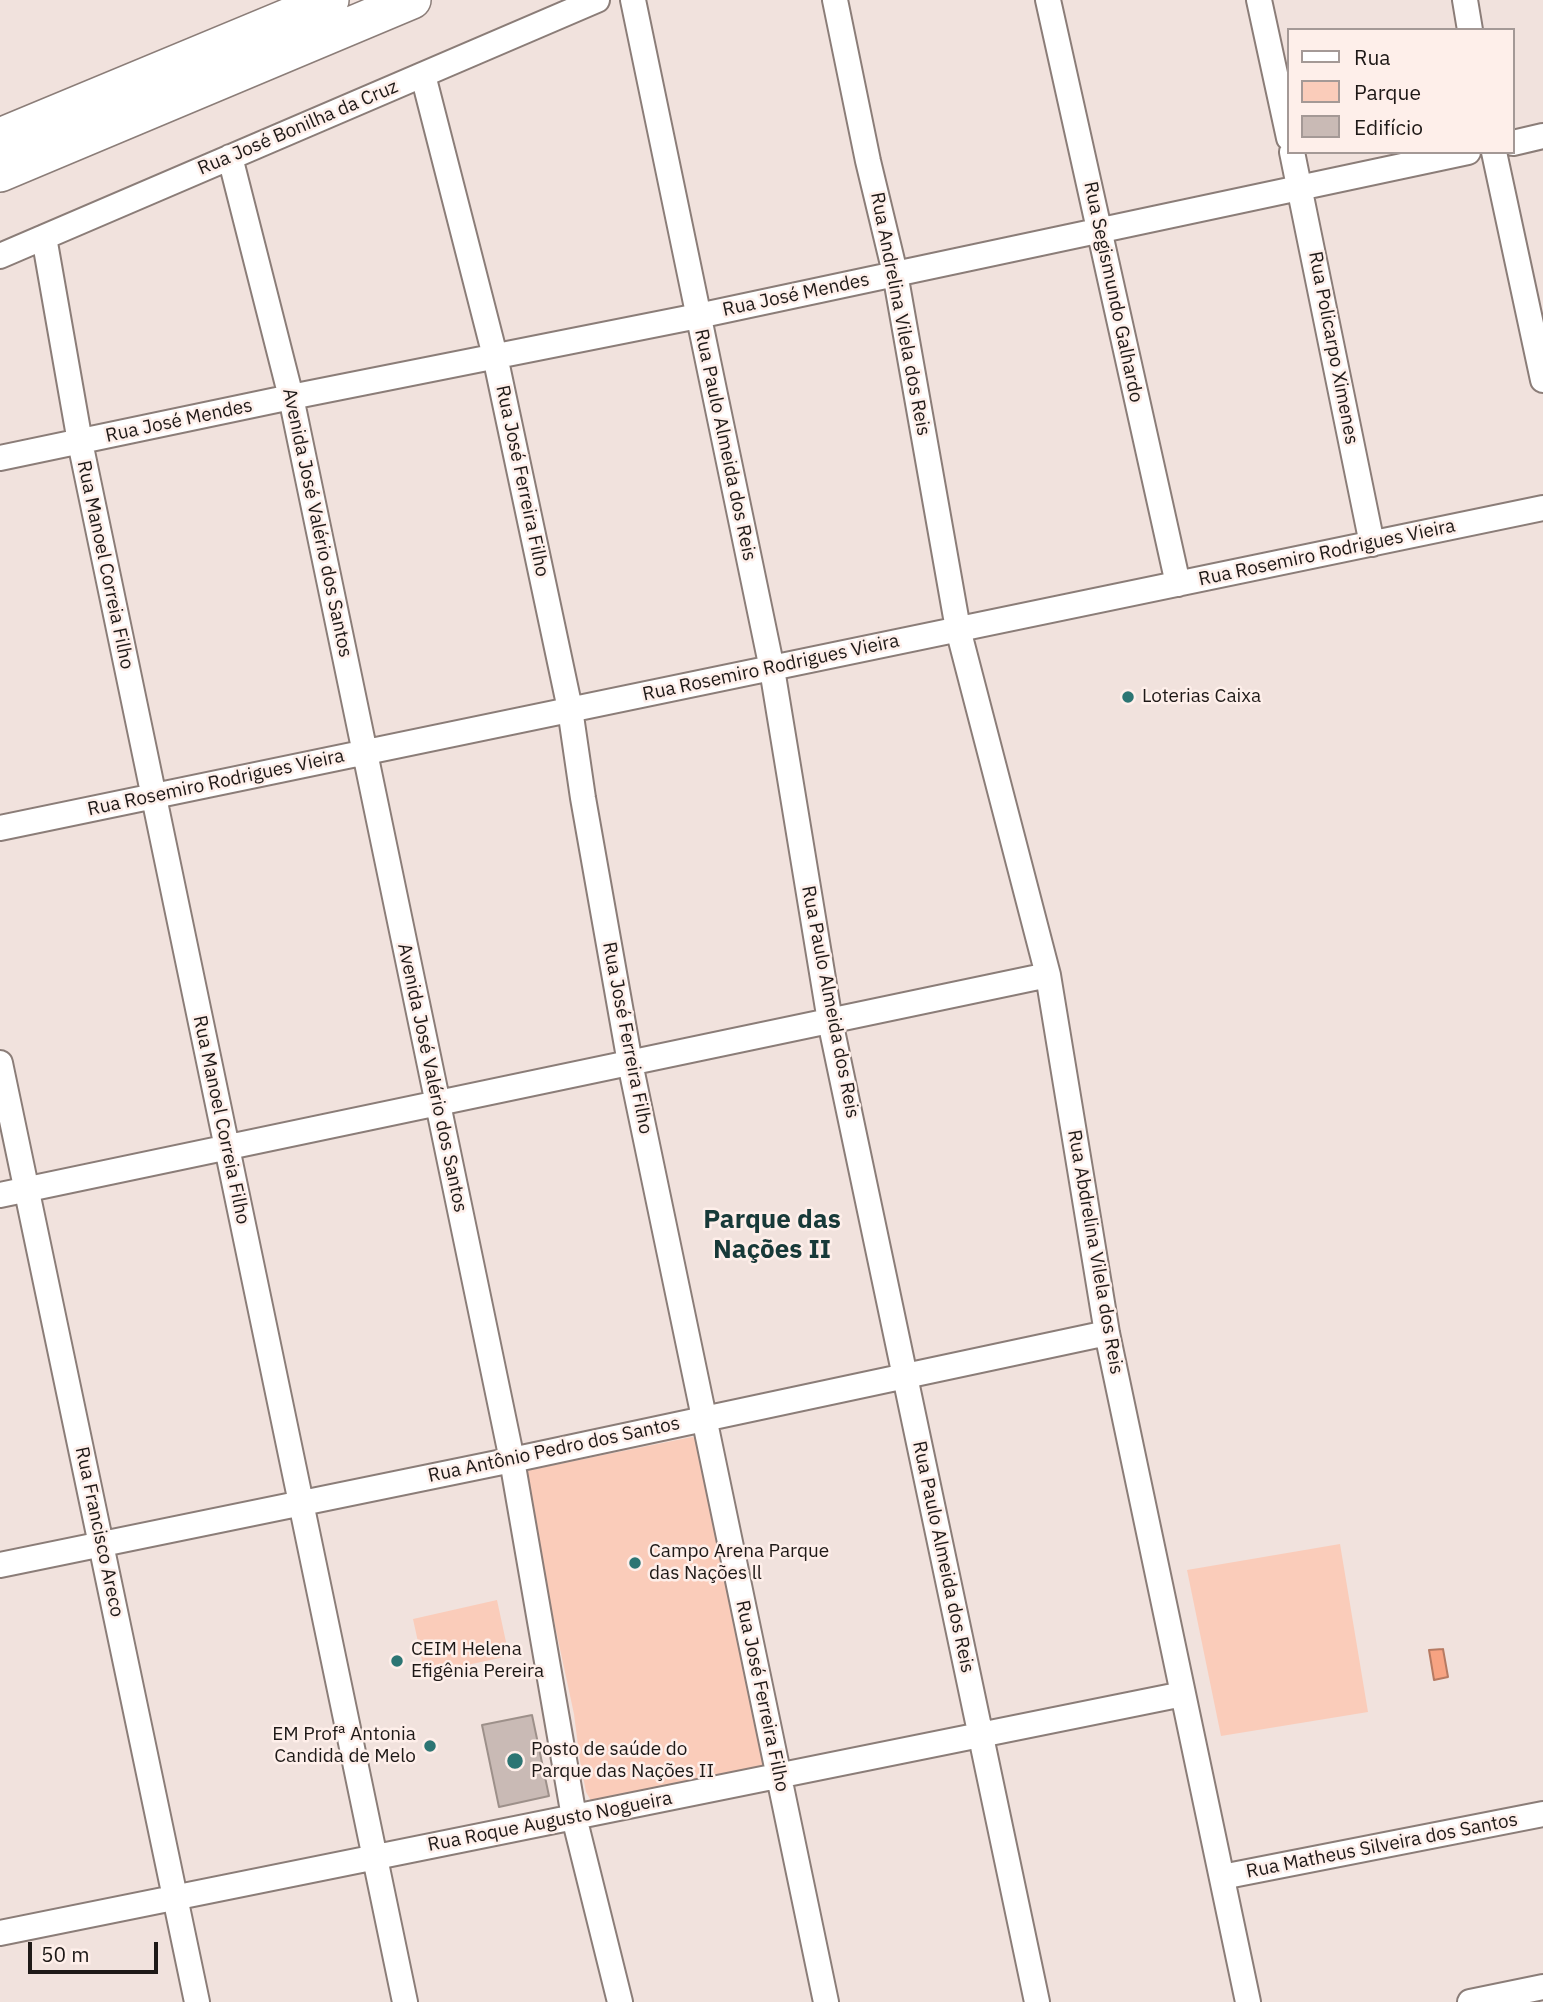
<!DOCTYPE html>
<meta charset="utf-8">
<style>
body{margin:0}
#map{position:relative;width:1543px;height:2002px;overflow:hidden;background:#f1e2dd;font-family:"IBM Plex Sans",sans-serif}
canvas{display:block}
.legend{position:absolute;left:1287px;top:28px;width:228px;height:126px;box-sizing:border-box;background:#feefea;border:2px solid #a49996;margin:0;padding:9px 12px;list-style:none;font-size:21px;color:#1e1917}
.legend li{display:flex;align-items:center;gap:14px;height:35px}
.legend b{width:35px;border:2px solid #a49996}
.scale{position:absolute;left:28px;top:1942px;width:130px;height:32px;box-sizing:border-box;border:4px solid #1e1917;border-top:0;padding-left:9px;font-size:21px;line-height:24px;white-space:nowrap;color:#1e1917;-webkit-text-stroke:5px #feefea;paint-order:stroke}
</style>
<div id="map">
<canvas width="1543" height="2002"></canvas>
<ul class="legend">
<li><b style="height:9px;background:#fff"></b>Rua</li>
<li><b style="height:19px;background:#faccba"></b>Parque</li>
<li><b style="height:19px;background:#c9bab5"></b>Edifício</li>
</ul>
<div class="scale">50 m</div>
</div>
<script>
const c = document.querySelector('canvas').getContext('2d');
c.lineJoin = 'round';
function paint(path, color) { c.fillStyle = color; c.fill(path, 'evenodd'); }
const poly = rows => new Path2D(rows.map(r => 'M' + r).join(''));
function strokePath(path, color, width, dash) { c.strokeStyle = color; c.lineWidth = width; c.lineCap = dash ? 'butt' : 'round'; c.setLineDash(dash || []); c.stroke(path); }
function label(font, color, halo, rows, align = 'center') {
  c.font = font + ' "IBM Plex Sans",sans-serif'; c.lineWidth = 5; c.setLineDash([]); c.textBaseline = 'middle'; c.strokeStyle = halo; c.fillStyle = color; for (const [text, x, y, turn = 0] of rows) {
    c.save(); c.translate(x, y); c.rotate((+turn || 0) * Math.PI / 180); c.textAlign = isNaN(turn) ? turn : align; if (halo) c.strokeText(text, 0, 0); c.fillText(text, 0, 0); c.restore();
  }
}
paint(poly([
 [692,1437,700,1439,766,1765,751,1772,593,1804,586,1792,580,1761,574,1714,543,1570,525,1474,529,1470],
 [1340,1544,1368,1712,1221,1736,1187,1570],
 [497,1600,509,1656,425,1674,413,1619]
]), '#faccba');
const water = poly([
 [1443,1649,1448,1677,1434,1680,1429,1650,1443,1649]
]);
paint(water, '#f7a382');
strokePath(water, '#b67a62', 2);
const building = poly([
 [532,1715,549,1796,499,1807,482,1725,532,1715]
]);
paint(building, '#c9bab5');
strokePath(building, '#9d908a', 2);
const minor = poly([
 [633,0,772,669,830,1021,1037,2002],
 [835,0,868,161,895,273,958,629,1048,975,1107,1333,1248,2002],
 [1048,0,1178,584],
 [1259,0,1289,138],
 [1465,0,1470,30],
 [423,75,495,356,570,709,583,798,630,1063,826,2002],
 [1513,143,1543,136],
 [1292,152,1372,544],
 [1494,152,1543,380],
 [230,157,291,397,512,1460,574,1817,620,2002],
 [44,237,80,442,405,2002],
 [0,256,597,0],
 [0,458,291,397,698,316,1468,152],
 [0,828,1543,508],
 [0,1063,197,2002],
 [0,1195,1048,975],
 [0,1565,512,1460,1107,1333],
 [1222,1877,1543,1814],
 [0,1933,1183,1694],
 [1470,2002,1543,1987]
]);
const highway = poly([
 [0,137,330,0],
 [0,173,412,0]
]);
strokePath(minor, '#8b7d78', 28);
strokePath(highway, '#8b7d78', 40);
strokePath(minor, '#fff', 24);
strokePath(highway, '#fff', 37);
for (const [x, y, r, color] of [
 [1128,697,7,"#2c7573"],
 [635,1563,7,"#2c7573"],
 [397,1661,7,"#2c7573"],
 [430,1746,7,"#2c7573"],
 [515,1761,9,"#2c7573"]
]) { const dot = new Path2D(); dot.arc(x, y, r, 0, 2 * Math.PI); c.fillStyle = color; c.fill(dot); strokePath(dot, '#feefea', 2.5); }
label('19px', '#1e1917', '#feefea', [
 ["Rua José Bonilha da Cruz",298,128,-23],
 ["Rua Segismundo Galhardo",1113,292,78],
 ["Rua José Mendes",796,295,-12],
 ["Rua Andrelina Vilela dos Reis",900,314,79],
 ["Rua Policarpo Ximenes",1333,348,79],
 ["Rua José Mendes",179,421,-12],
 ["Rua Paulo Almeida dos Reis",725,445,78],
 ["Rua José Ferreira Filho",522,481,78],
 ["Avenida José Valério dos Santos",317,523,78],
 ["Rua Rosemiro Rodrigues Vieira",1327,553,-12],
 ["Rua Manoel Correia Filho",105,565,78],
 ["Rua Rosemiro Rodrigues Vieira",771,668,-12],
 ["Rua Rosemiro Rodrigues Vieira",216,783,-12],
 ["Rua Paulo Almeida dos Reis",830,1002,79],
 ["Rua José Ferreira Filho",627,1038,79],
 ["Avenida José Valério dos Santos",432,1078,78],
 ["Rua Manoel Correia Filho",221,1120,78],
 ["Rua Abdrelina Vilela dos Reis",1095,1252,80],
 ["Rua Antônio Pedro dos Santos",554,1450,-12],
 ["Rua Francisco Areco",99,1532,78],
 ["Rua Paulo Almeida dos Reis",943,1557,78],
 ["Rua José Ferreira Filho",762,1696,78],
 ["Rua Roque Augusto Nogueira",550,1822,-11],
 ["Rua Matheus Silveira dos Santos",1382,1846,-11]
]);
label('19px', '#1e1917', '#feefea', [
 ["Loterias Caixa",1142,697],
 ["Campo Arena Parque",649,1552],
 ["das Nações ll",649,1574],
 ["CEIM Helena",411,1650],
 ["Efigênia Pereira",411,1672],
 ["EM Profª Antonia",416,1735,"right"],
 ["Candida de Melo",416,1757,"right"],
 ["Posto de saúde do",531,1750],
 ["Parque das Nações II",531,1772]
], 'left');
label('bold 26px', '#173938', '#feefea', [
 ["Parque das",772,1220],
 ["Nações II",772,1250]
]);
</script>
